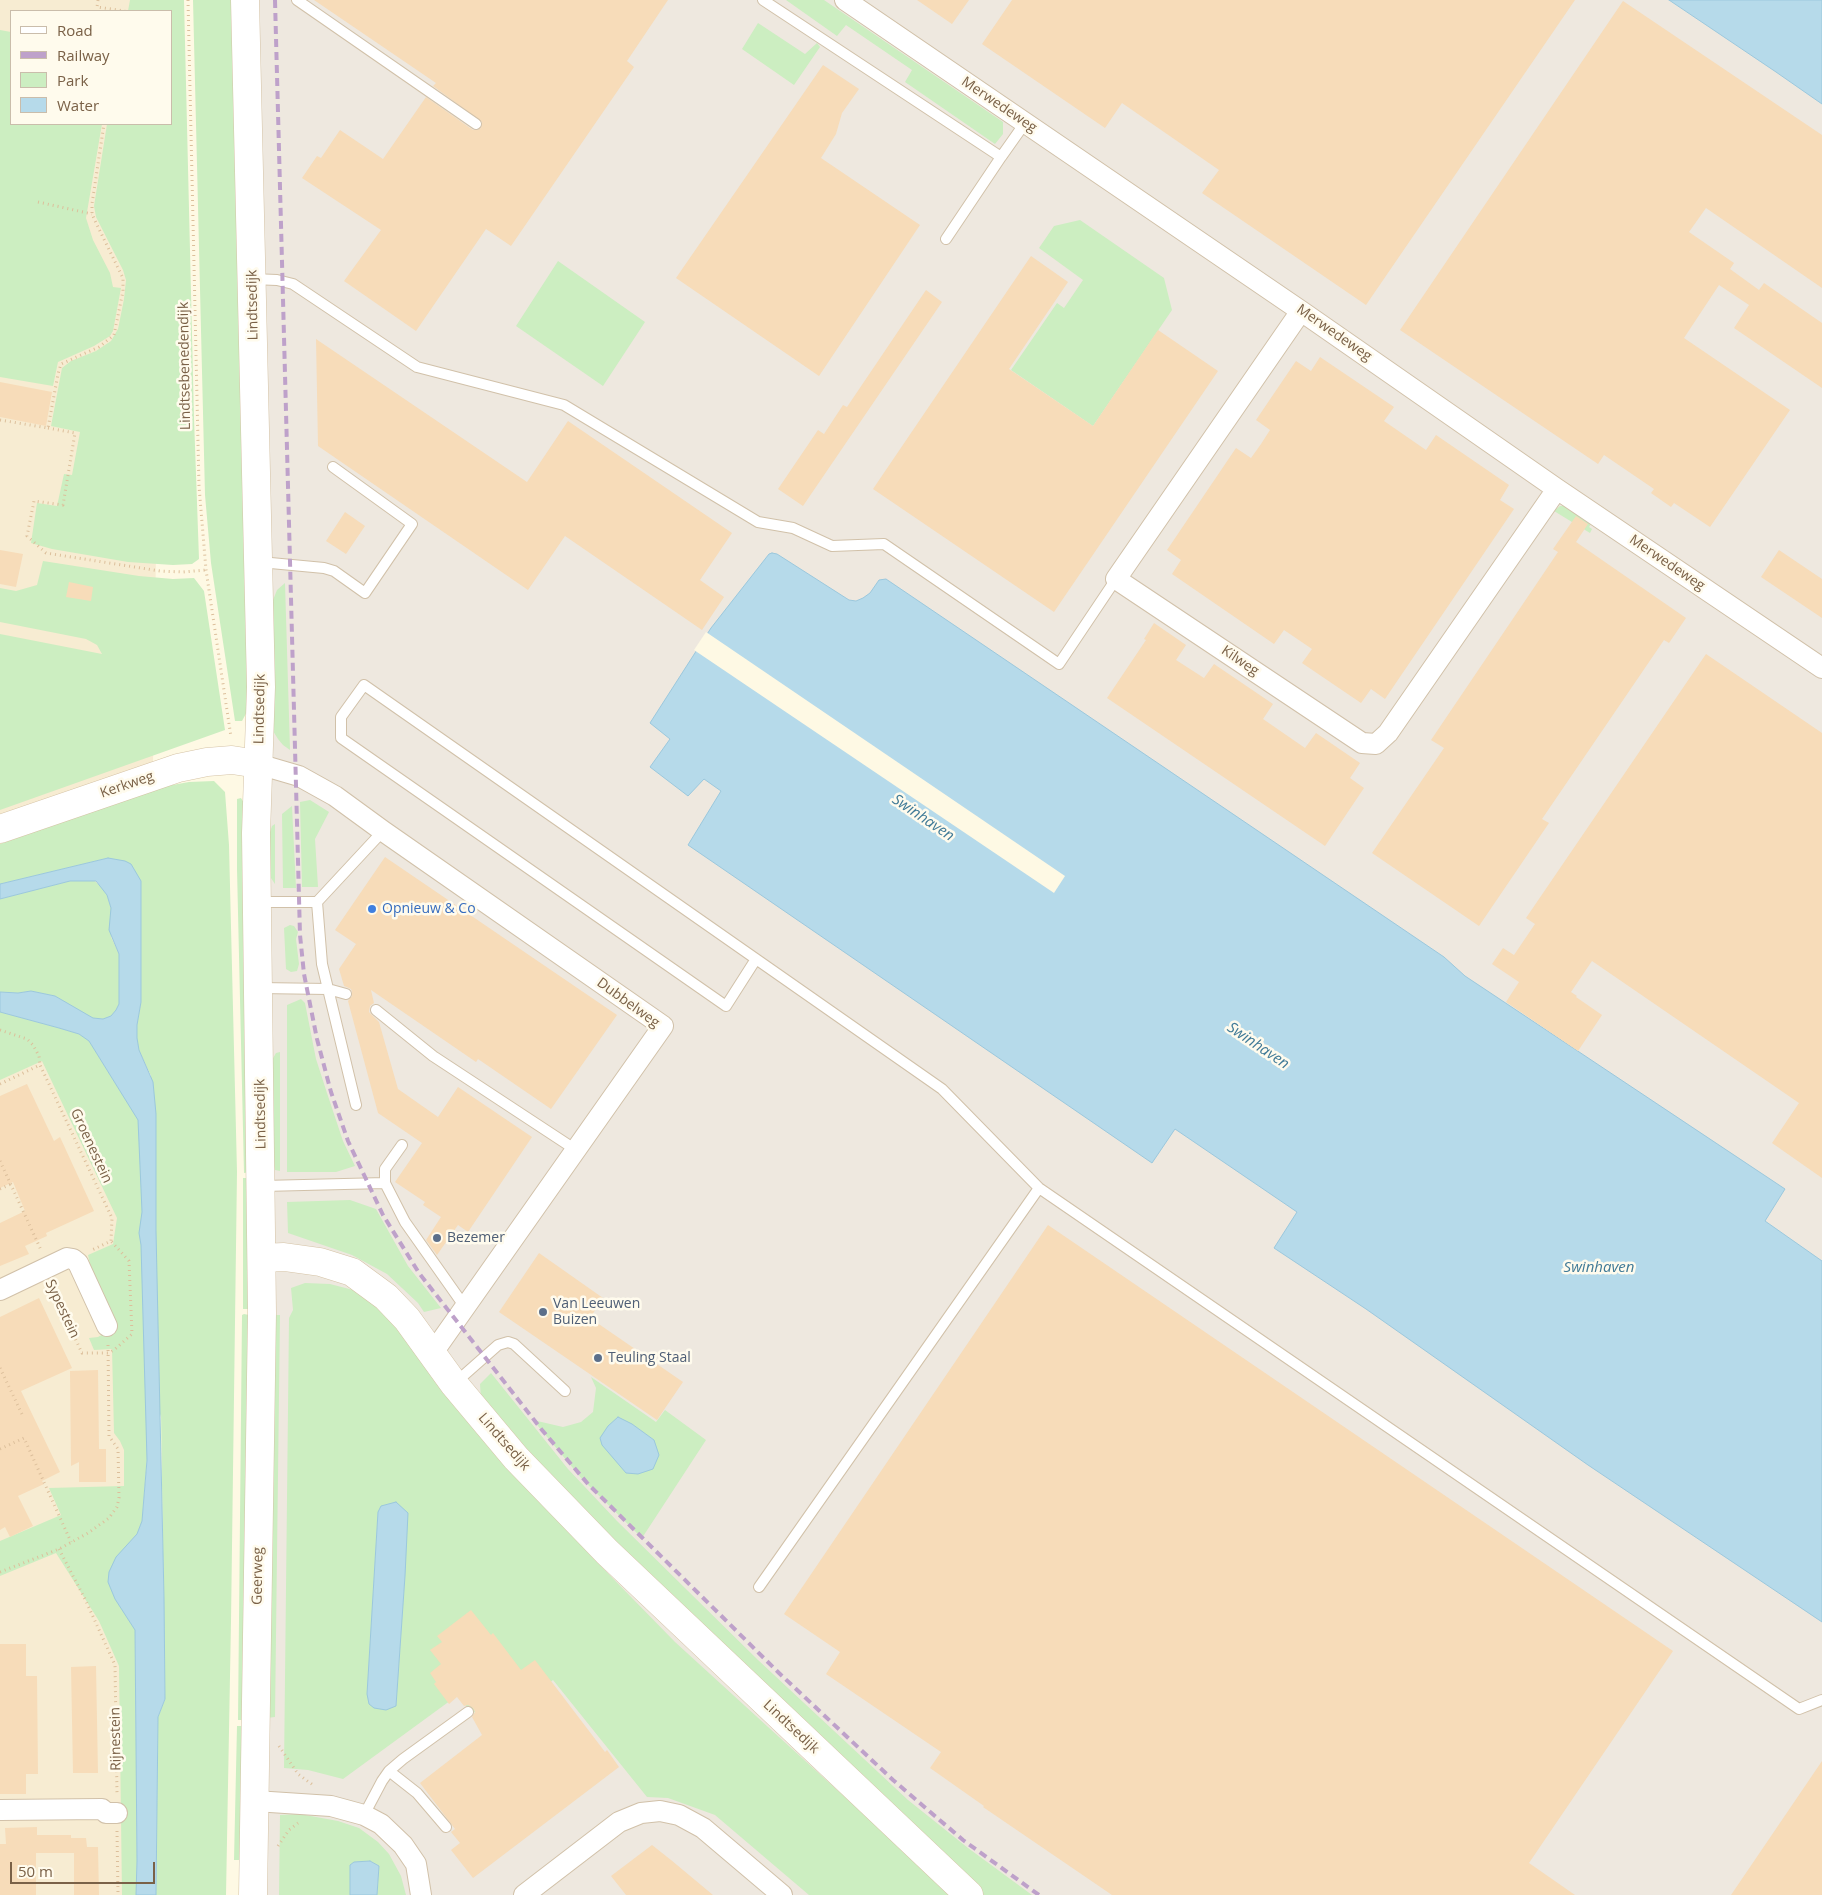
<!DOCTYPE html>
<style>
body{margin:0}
#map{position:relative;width:1822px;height:1895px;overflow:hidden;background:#fef9e4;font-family:"Open Sans",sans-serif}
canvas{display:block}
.legend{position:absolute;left:10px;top:10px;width:162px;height:115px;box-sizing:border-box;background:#fffbed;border:1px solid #cabdab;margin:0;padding:6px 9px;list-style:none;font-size:15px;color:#7a6147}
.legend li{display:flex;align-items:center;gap:10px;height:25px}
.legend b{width:25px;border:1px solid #cabdab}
.scale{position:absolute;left:10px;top:1862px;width:145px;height:22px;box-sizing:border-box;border:2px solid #7a6147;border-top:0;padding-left:6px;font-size:15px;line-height:18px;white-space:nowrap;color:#7a6147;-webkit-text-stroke:4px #fffbed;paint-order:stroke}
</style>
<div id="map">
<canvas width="1822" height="1895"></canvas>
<ul class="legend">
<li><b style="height:6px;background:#fff"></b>Road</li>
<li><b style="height:6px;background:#bea1ca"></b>Railway</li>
<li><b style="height:14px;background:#cceec1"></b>Park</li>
<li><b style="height:14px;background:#b6daea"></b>Water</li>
</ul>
<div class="scale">50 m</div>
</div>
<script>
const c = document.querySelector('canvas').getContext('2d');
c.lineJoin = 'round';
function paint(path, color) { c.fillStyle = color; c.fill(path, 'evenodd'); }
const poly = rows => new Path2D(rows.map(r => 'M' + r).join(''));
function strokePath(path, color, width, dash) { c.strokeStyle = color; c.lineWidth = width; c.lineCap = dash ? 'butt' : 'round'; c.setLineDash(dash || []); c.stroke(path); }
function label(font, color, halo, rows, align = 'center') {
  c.font = font + ' "Open Sans",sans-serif'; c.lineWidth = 5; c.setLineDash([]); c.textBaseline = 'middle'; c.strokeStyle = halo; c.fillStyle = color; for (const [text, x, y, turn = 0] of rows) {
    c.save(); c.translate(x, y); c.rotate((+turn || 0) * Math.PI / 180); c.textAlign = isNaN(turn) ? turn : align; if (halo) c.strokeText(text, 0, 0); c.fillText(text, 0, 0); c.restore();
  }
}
paint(poly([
 [0,0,164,0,164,11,11,11,11,124,162,124,144,1404,142,1895,0,1895]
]), '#f7ecd2');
paint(poly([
 [252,0,1822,0,1822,1895,247,1895]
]), '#eee8df');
paint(poly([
 [130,0,184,0,194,418,199,559,192,564,173,565,128,562,52,549,31,543,37,503,57,506,64,474,72,475,80,432,51,426,62,368,71,361,96,351,111,341,118,329,124,299,126,280,123,270,96,217,94,206,107,124,171,124,171,11,128,11],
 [193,0,235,0,249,708,242,721,235,721,211,563,205,495],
 [786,0,824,0,1003,122,1003,134,995,144,905,82,912,70,846,25,837,36],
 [758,23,805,54,817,43,820,47,794,85,742,49],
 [0,30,11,32,11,124,102,124,86,218,93,240,110,273,113,287,121,288,113,331,110,336,94,346,58,362,53,386,0,377],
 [1080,220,1164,278,1172,310,1093,426,1011,370,1057,303,1064,308,1083,280,1039,248,1054,226],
 [558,261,645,322,603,386,516,326],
 [1560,506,1564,506,1591,524,1589,527,1592,529,1590,533,1554,511],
 [43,561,139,576,173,579,194,578,204,591,225,730,0,810,0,634,102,654,97,645,86,639,0,622,0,588,16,591,37,585],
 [285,583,290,750,283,745,278,739,273,731,271,721,271,605,277,590],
 [214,781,225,792,229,845,237,1172,231,1621,226,1895,156,1895,158,1717,165,1699,161,1414,147,1460,142,1521,137,1534,130,1542,126,1615,135,1630,137,1861,136,1895,122,1895,119,1666,99,1621,56,1553,0,1576,0,1541,61,1515,49,1488,124,1486,124,1450,120,1441,114,1433,112,1349,94,1350,89,1338,98,1337,115,1327,92,1274,88,1255,113,1244,117,1218,42,1061,0,1080,0,1012,59,1028,79,1034,89,1041,120,1091,151,1076,139,1050,137,1038,137,1025,141,1002,141,881,108,858,0,884,0,844,167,786,189,782],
 [241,798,244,803,251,1172,244,1173,237,869,237,799],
 [310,800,329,812,315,839,318,887,302,887,300,802],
 [292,806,296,888,283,888,282,814],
 [275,824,275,884,269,875,269,835,272,826],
 [93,880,102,887,107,895,111,908,111,937,119,954,119,1004,116,1010,111,1016,103,1019,92,1018,55,996,31,991,18,993,0,992,0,899,70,881],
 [290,925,294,926,298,932,296,939,299,964,297,971,291,972,286,969,284,928],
 [301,999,305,1003,316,1059,327,1093,343,1141,355,1166,336,1172,287,1172,287,1005],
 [280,1052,280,1171,275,1170,274,1166,272,1060,276,1053],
 [243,1178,250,1178,252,1309,243,1309],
 [350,1200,376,1209,408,1266,441,1308,424,1312,418,1303,387,1274,352,1255,288,1233,287,1202],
 [305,1283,330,1284,361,1292,405,1324,532,1490,591,1556,675,1642,952,1895,809,1895,715,1815,668,1798,647,1797,553,1680,538,1692,525,1676,472,1714,458,1695,343,1779,308,1770,284,1768,289,1318,293,1310,291,1288],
 [378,1512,405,1576,396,1705,367,1694],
 [244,1314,249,1315,245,1720,238,1720,242,1315],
 [272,1315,280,1315,275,1717,267,1718],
 [491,1373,568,1469,617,1521,758,1660,908,1800,968,1848,1032,1895,984,1895,538,1470,481,1399,480,1384],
 [591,1377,656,1422,665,1410,706,1440,642,1538,582,1479,533,1420,563,1427,581,1422,593,1412,596,1388],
 [632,1424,654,1440,600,1438],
 [237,1726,245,1726,244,1860,234,1860],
 [300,1814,338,1821,359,1828,378,1842,389,1854,401,1876,406,1895,377,1895,379,1866,370,1861,354,1862,350,1865,350,1895,279,1895,280,1815]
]), '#cceec1');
const water = poly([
 [1669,0,1822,0,1822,104,1776,72,1669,0],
 [772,553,777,554,849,600,856,601,863,598,870,593,879,580,886,579,1444,957,1465,976,1785,1189,1765,1221,1822,1261,1822,1622,1588,1465,1366,1309,1274,1248,1297,1212,1175,1129,1152,1163,688,845,721,791,704,779,688,796,650,767,670,739,650,723,711,628,769,554,772,553],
 [108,858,125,861,131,864,141,881,141,1002,137,1025,137,1038,139,1050,153,1082,156,1114,156,1231,164,1598,165,1699,158,1717,156,1895,136,1895,137,1861,135,1630,115,1599,108,1582,109,1572,116,1557,137,1534,142,1521,147,1460,141,1245,139,1233,142,1212,138,1120,89,1041,79,1034,59,1028,0,1012,0,992,18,993,31,991,55,996,93,1018,103,1019,111,1016,116,1010,119,1004,119,954,109,930,111,908,107,895,96,881,70,881,0,899,0,884,108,858],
 [618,1417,632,1424,654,1440,659,1455,653,1469,638,1474,626,1473,602,1445,600,1438,608,1426,618,1417],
 [396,1502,408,1513,405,1576,396,1706,386,1710,374,1708,369,1704,367,1694,378,1512,381,1506,396,1502],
 [370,1861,379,1866,377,1895,350,1895,350,1865,354,1862,370,1861]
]);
paint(water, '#b6daea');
strokePath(water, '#9bc8dd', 1);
paint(poly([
 [706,632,1065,876,1054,893,694,650]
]), '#fef9e4');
paint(poly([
 [314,0,668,0,627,61,634,67,511,246,486,229,416,331,344,281,381,230,302,178,317,156,321,158,340,130,383,159,426,97,473,130,478,130,481,128,482,122,433,86,436,83],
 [917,0,969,0,952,24],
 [1012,0,1575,0,1366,305,1202,193,1219,170,1122,103,1105,128,982,44],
 [1623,1,1822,135,1822,288,1706,208,1689,232,1734,263,1730,269,1759,290,1764,283,1822,323,1822,388,1734,328,1749,305,1719,285,1684,338,1790,410,1710,527,1674,503,1671,507,1651,493,1654,489,1604,455,1598,464,1400,330],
 [823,65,859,89,842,113,836,134,821,158,920,225,819,376,676,278],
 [1031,256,1068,282,1009,369,1093,426,1158,330,1218,371,1054,612,873,489],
 [926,290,942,302,803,506,778,489,818,430,824,434,843,405,847,407],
 [316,339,527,482,568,421,732,533,700,580,724,597,702,630,565,536,528,590,318,446],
 [1320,357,1394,407,1384,421,1426,450,1436,435,1509,485,1500,500,1514,509,1385,699,1371,689,1361,703,1302,663,1312,649,1284,630,1274,644,1172,574,1181,560,1167,550,1236,448,1251,458,1261,444,1270,430,1256,420,1296,361,1311,371],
 [0,382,52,392,46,426,0,417],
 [345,512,365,526,346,554,326,541],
 [1576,516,1588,524,1576,542,1686,618,1669,643,1664,640,1542,819,1549,823,1479,926,1372,853,1444,748,1431,740,1558,552,1553,549],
 [0,550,23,554,16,587,0,584],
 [1779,550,1822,579,1822,618,1761,577],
 [69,582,93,587,91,601,66,597],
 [1154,623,1186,645,1176,660,1204,678,1214,664,1273,704,1263,719,1305,748,1316,733,1360,763,1350,778,1364,788,1325,846,1107,698,1146,640,1144,639],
 [1706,654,1822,733,1822,1178,1772,1143,1799,1103,1592,961,1571,992,1577,996,1576,997,1602,1015,1578,1051,1506,1002,1519,982,1492,964,1503,948,1514,955,1535,924,1526,918],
 [385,857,617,1015,551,1109,478,1059,476,1062,371,990,374,1003,370,1006,369,1012,379,1022,398,1089,438,1117,458,1087,532,1137,468,1232,458,1225,437,1255,426,1240,441,1217,423,1205,425,1202,395,1182,422,1143,378,1113,348,1001,352,996,352,992,351,989,344,986,339,969,356,944,335,930],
 [27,1084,54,1141,60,1137,94,1211,46,1233,47,1236,25,1246,29,1254,0,1266,0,1223,25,1211,13,1182,0,1188,0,1096],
 [1048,1225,1673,1651,1529,1863,1575,1895,1112,1895,983,1807,984,1806,930,1768,941,1752,826,1674,840,1652,784,1614],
 [539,1253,603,1298,590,1318,683,1382,657,1420,499,1312],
 [39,1298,72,1368,21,1391,60,1472,42,1481,44,1484,18,1496,33,1526,10,1537,5,1527,0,1530,0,1317],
 [98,1370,99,1449,106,1449,106,1482,79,1482,79,1462,71,1466,70,1371],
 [471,1610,491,1635,493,1633,521,1670,535,1660,605,1752,607,1750,619,1767,473,1878,451,1850,460,1843,451,1832,455,1829,420,1783,482,1735,472,1717,475,1712,473,1708,468,1705,464,1706,457,1697,449,1704,434,1684,436,1682,430,1673,441,1664,430,1650,442,1642,437,1636],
 [0,1644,26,1644,26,1676,37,1676,38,1774,26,1774,26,1794,0,1794],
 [96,1666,98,1773,73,1773,71,1667],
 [1822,1761,1822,1895,1731,1895],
 [37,1827,37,1835,71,1835,71,1838,86,1838,87,1847,98,1847,99,1895,74,1895,74,1853,36,1853,36,1895,0,1895,0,1844,6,1844,5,1828],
 [652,1845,671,1860,713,1895,626,1895,611,1876]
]), '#f7dcb9');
const lane = poly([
 [297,0,476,124],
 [763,0,1001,157,946,239],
 [1001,157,1025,123],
 [252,279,277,280,293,284,417,367,564,405,758,522,793,528,832,546,884,544,1059,664,1116,579],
 [260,562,324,568,334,571,365,593,412,524,333,467],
 [258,902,317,902,383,831],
 [317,902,322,964,356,1105],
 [756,959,726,1006,341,738,341,717,364,685,756,959,942,1089,1039,1188,1799,1709,1822,1700],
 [259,988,328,989,346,994],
 [376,1010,433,1056,576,1150],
 [402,1145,385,1169,385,1183,405,1222,465,1307],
 [263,1186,385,1183],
 [455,1383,498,1345,508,1342,514,1344,565,1391],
 [759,1587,1039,1188],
 [389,1771,417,1793,446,1827],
 [364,1815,382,1781,389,1771,403,1759,468,1712]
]);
const street = poly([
 [845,0,1301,311,1557,489,1822,668],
 [1301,311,1116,579,1362,743,1376,744,1388,733,1557,489],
 [258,764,299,776,335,796,383,831,663,1026,432,1354],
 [0,1290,67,1258,73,1259,78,1263,107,1326],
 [255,1801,331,1806,364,1815,381,1824,403,1845,416,1864,421,1895],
 [0,1810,102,1809,106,1813,117,1813],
 [524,1895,619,1822,641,1813,660,1811,679,1815,703,1828,782,1895]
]);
const secondary = poly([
 [245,0,261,687,256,833,262,1313,253,1895],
 [0,829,178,768,207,762,232,760,258,764],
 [262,1258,284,1257,320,1262,352,1272,386,1297,407,1319,454,1384,516,1458,607,1552,969,1895]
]);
strokePath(lane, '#d1c1a9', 12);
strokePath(street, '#d1c1a9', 22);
strokePath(secondary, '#d5c3a6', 29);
strokePath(poly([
 [98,0,97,7,125,11],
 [188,0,199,486,206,570,231,737],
 [38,202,92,214],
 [0,420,48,428,58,374,61,364,99,347,114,335,123,291,123,278,97,225,92,214,92,204,104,124],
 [48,428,75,433,63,505,34,501,27,536,46,553,160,571,183,572,206,570],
 [0,1030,27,1039,33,1045,39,1056,40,1065],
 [0,1084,40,1065,112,1218,111,1241,92,1250],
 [0,1161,41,1250],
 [0,1189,11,1184],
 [50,1285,82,1353,108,1353,114,1350,132,1334,129,1261,111,1241],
 [0,1368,22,1414],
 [0,1449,24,1438,71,1542],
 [59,1549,85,1599,115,1665,117,1794],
 [0,1572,59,1549,88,1533,109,1518,117,1507,119,1498,118,1449,109,1436,108,1344],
 [279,1746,298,1774,313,1785],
 [117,1831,118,1895],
 [278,1846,289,1830,298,1823]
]), '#dcbf9b', 3, [1, 4]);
strokePath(lane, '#fff', 10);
strokePath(street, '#fff', 20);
strokePath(secondary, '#fff', 28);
strokePath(poly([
 [275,0,300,935,304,974,317,1039,331,1092,348,1141,383,1215,419,1273,542,1430,588,1484,779,1673,893,1780,963,1840,1039,1895]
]), '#bea1ca', 4, [8, 5]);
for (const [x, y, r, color] of [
 [372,909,5,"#3f7fe0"],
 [437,1238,5,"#5c6f8a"],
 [543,1312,5,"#5c6f8a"],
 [598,1358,5,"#5c6f8a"]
]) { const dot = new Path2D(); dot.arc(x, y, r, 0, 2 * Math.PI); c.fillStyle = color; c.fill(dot); strokePath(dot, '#fffbed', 2); }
label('14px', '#7a6147', '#fffbed', [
 ["Merwedeweg",999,105,34],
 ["Lindtsedijk",253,305,-91],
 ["Merwedeweg",1334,333,35],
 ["Lindtsebenedendijk",185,366,-91],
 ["Merwedeweg",1667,563,34],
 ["Kilweg",1240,661,34],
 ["Lindtsedijk",260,709,-89],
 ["Kerkweg",127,785,-19],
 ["Dubbelweg",628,1003,36],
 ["Lindtsedijk",261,1114,-91],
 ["Groenestein",91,1146,65],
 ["Sypestein",62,1309,65],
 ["Lindtsedijk",504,1442,49],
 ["Geerweg",258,1576,-89],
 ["Lindtsedijk",791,1727,43],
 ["Rijnestein",116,1739,-91]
]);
label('14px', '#366cbe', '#fffbed', [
 ["Opnieuw & Co",382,909]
], 'left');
label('14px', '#4e5e75', '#fffbed', [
 ["Bezemer",447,1238],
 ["Van Leeuwen",553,1304],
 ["Buizen",553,1320],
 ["Teuling Staal",608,1358]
], 'left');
label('italic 15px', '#407a97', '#fffbed', [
 ["Swinhaven",923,818,34],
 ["Swinhaven",1258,1046,34],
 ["Swinhaven",1599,1268]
]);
</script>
